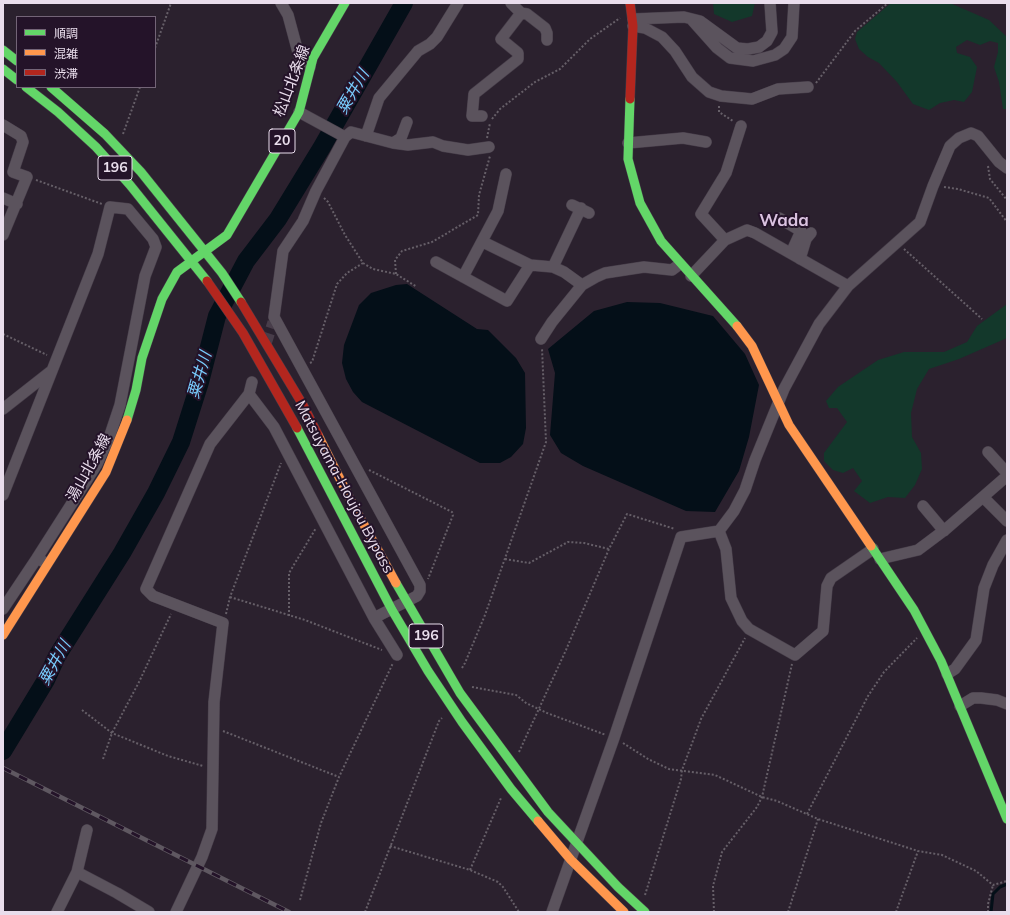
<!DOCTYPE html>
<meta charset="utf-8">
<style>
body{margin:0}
#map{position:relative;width:1010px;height:915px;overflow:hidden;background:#2b212e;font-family:Mulish,"Noto Sans JP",sans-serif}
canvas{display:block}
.frame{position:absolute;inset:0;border:4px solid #e9ddec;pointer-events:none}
.legend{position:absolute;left:16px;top:16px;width:140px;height:72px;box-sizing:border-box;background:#241329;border:1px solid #736477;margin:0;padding:5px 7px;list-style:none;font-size:12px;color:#e9ddec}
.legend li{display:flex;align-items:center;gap:8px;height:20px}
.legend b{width:20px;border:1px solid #736477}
</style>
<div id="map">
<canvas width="1010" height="915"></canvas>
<div class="frame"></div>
<ul class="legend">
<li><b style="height:5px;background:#63d668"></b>順調</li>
<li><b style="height:5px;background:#ff974d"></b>混雑</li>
<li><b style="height:5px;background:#b3261e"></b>渋滞</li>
</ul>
</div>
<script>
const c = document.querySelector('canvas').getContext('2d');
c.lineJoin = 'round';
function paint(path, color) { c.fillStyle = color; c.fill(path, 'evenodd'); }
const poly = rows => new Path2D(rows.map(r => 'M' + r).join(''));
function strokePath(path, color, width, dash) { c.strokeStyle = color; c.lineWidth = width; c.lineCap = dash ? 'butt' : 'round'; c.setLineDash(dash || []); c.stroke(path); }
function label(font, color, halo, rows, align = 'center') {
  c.font = font + ' Mulish,"Noto Sans JP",sans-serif'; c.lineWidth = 4; c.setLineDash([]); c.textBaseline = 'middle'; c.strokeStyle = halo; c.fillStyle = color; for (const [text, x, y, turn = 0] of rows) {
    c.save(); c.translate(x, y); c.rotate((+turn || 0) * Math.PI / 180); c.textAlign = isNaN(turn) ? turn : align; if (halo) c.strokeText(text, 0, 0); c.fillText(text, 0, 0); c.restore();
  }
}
paint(poly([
 [713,3,755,3,752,16,732,22,714,14],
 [891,3,950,3,989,20,1007,37,1007,109,1003,109,999,82,994,67,998,52,998,43,990,41,980,45,967,40,956,47,957,53,970,57,977,67,972,92,964,102,954,100,940,103,929,110,913,104,897,82,879,63,868,57,859,49,855,39,857,32],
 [1007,304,1007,338,959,359,929,369,917,389,911,413,912,437,921,453,922,469,915,485,905,498,888,497,870,503,854,491,862,481,853,468,843,473,833,470,824,461,824,453,847,422,837,408,829,408,826,401,838,387,878,360,904,352,944,352,967,342,977,326]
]), '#13382b');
paint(poly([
 [407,284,477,329,488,330,516,358,525,373,526,428,523,444,511,457,500,463,480,463,362,402,353,392,346,379,342,363,344,345,359,305,371,293,396,285],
 [627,302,660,303,713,316,745,354,759,385,749,437,739,471,715,512,686,511,583,466,561,453,550,435,555,373,548,349,594,311]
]), '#040f18');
strokePath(poly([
 [991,912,993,894,1000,887,1007,884]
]), '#040f18', 3);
strokePath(poly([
 [3,751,46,680,57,656,122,553,156,493,181,442,200,382,217,316,246,261,278,219,322,147,404,3]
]), '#040f18', 18);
strokePath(poly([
 [266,344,273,322]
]), '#483d4a', 11, [11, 5.5]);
const street = poly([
 [281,3,288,15,299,56,303,63,310,67],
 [521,13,527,14,545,28,547,33,547,40],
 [633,19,684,17,700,21,737,48,748,49,759,47,767,41,772,32,770,3],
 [692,20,717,48,730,58,753,61,775,55,784,49,792,37,794,3],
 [633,26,645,28,662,37,675,51,692,77,709,92,721,96,752,99,778,89,808,87],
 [299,112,345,137],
 [482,116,472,116,474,94,518,59,518,53,501,39,521,13,511,3],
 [3,125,21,136,23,142,13,172,27,177,3,235],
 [366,136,379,98,418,51,430,44,437,37,458,3],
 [393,143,401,138,407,122],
 [628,143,683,138,706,142],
 [3,198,17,204],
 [572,205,589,213],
 [779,218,801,231,791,253],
 [725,240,701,214,726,173,741,126],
 [483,242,530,265],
 [800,259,806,239,811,233],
 [436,262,507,301,530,265,553,267,564,272,582,285],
 [553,267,581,208],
 [463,277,498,211,506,174],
 [848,286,920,222,933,186,950,146,959,138,971,133,978,136,999,162,1007,168],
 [541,339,552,322,582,285,596,277,605,273,644,267,672,270,680,264],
 [249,394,274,427,374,618,397,655],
 [3,409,50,372],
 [988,452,1007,473],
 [3,495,98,254,110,207,128,209,153,239,156,247,145,276,120,405,109,438,97,464,37,558],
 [983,497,1007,521],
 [923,506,944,531],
 [719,531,726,549,731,598,742,621,749,629,795,655,823,631,827,586,831,578,873,549],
 [880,559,918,550,946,529,1007,476],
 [3,609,37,558,44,562],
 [374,618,417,596,420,591,420,585,274,317,283,251,303,221,316,191,345,137,351,132,393,143,408,145,433,142,443,146,468,150,489,147],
 [947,674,955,669,976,640,984,588,993,565,1007,540],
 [960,706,973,698,981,698,997,700,1007,704],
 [77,872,117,893,149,912],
 [57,912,77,872,87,830],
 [176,912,202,857,212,829,214,702,223,623,153,596,146,589,210,444,249,394,252,382],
 [552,912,614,738,681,537,719,531,734,511,745,490,755,460,784,389,819,324,848,286,755,233,747,230,725,240,691,276]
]);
const fast = poly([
 [3,50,17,61],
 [3,69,17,80],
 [26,87,58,112,96,147,130,185,207,281],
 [51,87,105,134,141,172,222,273,241,302],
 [630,99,628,159,640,203,661,241,737,326],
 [193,260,227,235,299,112,313,58,345,3],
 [127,420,136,390,142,358,162,299,177,272,192,261],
 [297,428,392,610,428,671,462,722,511,789,538,821],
 [871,546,914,610,941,661,1007,819],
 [396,583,460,693,548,812,618,887,645,912]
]);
const slow = poly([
 [737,326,752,346,789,425,871,546],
 [318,435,352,503,396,583],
 [3,635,106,472,127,420],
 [538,821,571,860,624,912]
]);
const jam = poly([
 [630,3,633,26,630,99],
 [207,281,243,333,297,428],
 [241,302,303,405,318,435]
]);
strokePath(street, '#463d49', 12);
strokePath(fast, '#463d49', 10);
strokePath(slow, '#463d49', 10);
strokePath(jam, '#463d49', 10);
strokePath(poly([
 [155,48,171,3],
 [816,83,855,31,888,3],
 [719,106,719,112,733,121],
 [492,119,500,109,535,82,560,69,590,39,620,18],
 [123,134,140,87],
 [487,138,490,123],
 [988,166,990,179,1007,200],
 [36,180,102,204],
 [944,187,958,189,989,198,1007,222],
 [324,198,328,202,345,235,363,263,373,269,396,274,417,287],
 [904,249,982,319],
 [396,274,395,260,402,251,432,242,478,215,479,195,490,156],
 [3,334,47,355],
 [310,363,312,362,337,284,347,273,363,263],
 [369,470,452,512,453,515,428,579],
 [505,559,529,563,568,542,584,543,609,549],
 [230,597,305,620,382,650],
 [226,614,230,597,281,463],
 [289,616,289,573,316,528],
 [462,668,465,663,485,615,546,442,542,348],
 [472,687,516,695,526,703,547,713,606,735],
 [82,710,112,733,168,756,203,766],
 [223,731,339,777],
 [623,743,648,759,669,769,715,775,762,797,777,801,818,819,918,851,942,855,976,871,993,885,1007,881],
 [519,752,566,650,609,549,627,514,675,529],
 [103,759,112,733,139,682,171,614],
 [807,814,868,696,884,672,917,638],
 [390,846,470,870,498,882,503,887,519,912],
 [470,870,501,798],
 [645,895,681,779,682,770,694,738,701,719,745,638],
 [300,900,321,823,339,777,393,663],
 [365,912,439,721,442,718],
 [714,912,713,886,722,852,757,807,762,797,792,664],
 [788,912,818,819],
 [896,912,918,851],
 [988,912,988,904,993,885]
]), '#665f68', 2, [2, 2]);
strokePath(street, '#5b535d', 11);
strokePath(fast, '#63d668', 9);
strokePath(slow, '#ff974d', 9);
strokePath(jam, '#b3261e', 9);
const rail = poly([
 [3,768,289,912]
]);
strokePath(rail, '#5f5861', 4.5);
strokePath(rail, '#241329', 3, [9]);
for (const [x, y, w] of [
 [282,141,26],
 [115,168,34],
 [426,636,34]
]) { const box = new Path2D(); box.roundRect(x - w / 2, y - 12, w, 24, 3); c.fillStyle = '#241329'; c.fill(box); strokePath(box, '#e9ddec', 1); }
label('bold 14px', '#e9ddec', null, [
 ["20",282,141],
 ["196",115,168],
 ["196",426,636]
]);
label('15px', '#e9ddec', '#241329', [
 ["松山北条線",292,81,-69],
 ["湯山北条線",89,468,-61],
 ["Matsuyama-Houjou Bypass",344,487,62]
]);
label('italic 16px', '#78cbfc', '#241329', [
 ["粟井川",353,92,-60],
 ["粟井川",200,375,-74],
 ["粟井川",55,663,-61]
]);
label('bold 17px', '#dac2e0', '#241329', [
 ["Wada",784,221]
]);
</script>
